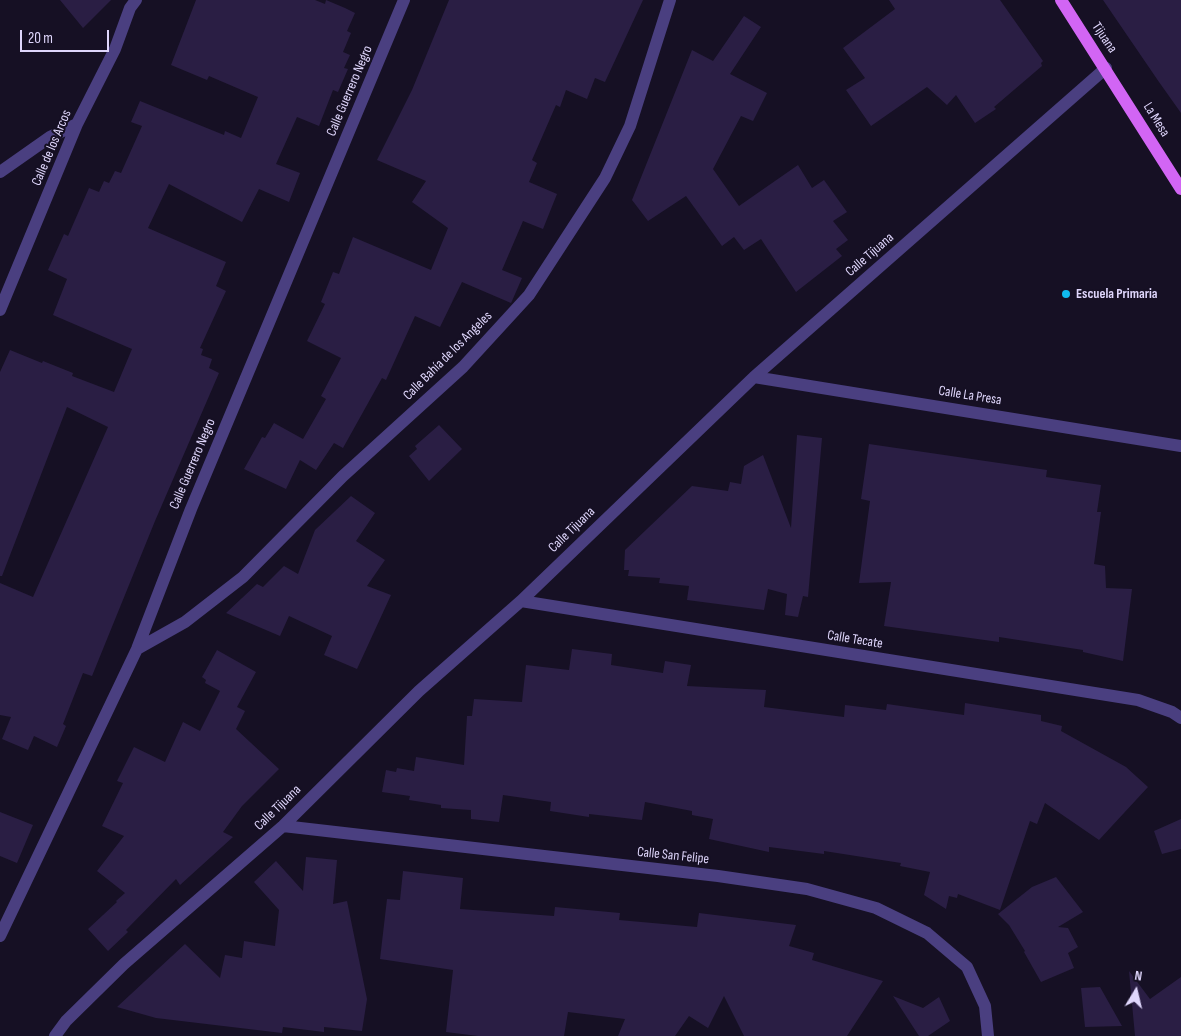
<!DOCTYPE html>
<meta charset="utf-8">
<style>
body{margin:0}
#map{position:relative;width:1181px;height:1036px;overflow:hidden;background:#161024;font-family:"Sofia Sans Condensed",sans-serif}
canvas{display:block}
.north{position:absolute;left:1111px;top:966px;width:50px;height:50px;-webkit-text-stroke:4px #161024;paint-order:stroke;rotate:9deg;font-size:14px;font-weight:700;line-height:20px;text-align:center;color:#dfd6fc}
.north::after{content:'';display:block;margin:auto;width:18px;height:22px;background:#dfd6fc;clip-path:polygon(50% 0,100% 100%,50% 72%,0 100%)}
.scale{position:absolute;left:20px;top:30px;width:89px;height:22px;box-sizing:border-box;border:2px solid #dfd6fc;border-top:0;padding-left:6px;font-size:15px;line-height:18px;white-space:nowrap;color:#dfd6fc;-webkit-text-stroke:4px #161024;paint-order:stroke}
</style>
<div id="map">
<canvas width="1181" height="1036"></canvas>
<div class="north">N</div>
<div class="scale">20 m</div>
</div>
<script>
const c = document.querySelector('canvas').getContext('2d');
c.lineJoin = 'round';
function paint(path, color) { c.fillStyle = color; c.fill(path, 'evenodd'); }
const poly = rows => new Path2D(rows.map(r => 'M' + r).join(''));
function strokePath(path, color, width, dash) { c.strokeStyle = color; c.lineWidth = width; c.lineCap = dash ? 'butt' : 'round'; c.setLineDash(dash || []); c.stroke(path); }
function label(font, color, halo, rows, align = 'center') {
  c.font = font + ' "Sofia Sans Condensed",sans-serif'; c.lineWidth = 4; c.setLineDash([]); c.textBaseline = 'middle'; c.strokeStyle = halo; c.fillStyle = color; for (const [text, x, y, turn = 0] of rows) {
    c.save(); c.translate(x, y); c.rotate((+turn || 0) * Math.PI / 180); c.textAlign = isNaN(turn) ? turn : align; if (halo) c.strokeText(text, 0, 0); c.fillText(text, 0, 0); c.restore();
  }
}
paint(poly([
 [60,0,111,0,83,28],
 [196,0,315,0,325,4,326,0,345,8,355,13,347,31,351,33,343,52,350,55,344,68,348,69,338,92,333,90,319,126,297,117,276,164,300,173,289,202,259,189,242,222,169,184,148,228,226,262,216,286,226,291,200,348,203,349,201,355,212,359,209,368,219,373,155,521,92,676,83,673,63,724,66,726,57,747,34,736,28,750,2,739,11,717,0,715,0,583,33,597,108,427,67,407,2,576,0,576,0,372,10,350,42,363,43,361,73,373,72,376,114,392,132,349,53,315,67,279,48,270,64,234,68,236,89,188,99,192,104,181,109,183,115,171,121,173,142,126,131,122,140,101,224,135,225,131,241,138,258,97,209,76,207,80,171,65],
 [449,0,643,0,605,82,595,78,587,99,566,90,560,107,556,105,532,160,537,163,529,182,557,194,543,229,523,221,502,270,522,278,512,301,511,303,462,282,440,327,415,316,386,380,382,378,343,448,334,443,316,470,300,460,286,489,244,469,262,437,265,438,274,423,303,439,326,399,321,396,341,358,307,341,325,304,321,302,333,272,339,274,353,237,431,270,448,228,412,202,426,181,377,160,412,90],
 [889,0,1000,0,1043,61,1041,63,1042,66,994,107,996,109,975,123,956,95,947,105,927,87,871,126,846,90,865,78,843,48,895,9],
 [1103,0,1181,0,1181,113,1159,82],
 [744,16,761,27,730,74,767,93,753,121,741,116,713,169,739,206,798,165,812,188,824,180,847,212,833,221,848,240,836,249,842,256,796,292,761,239,744,250,734,237,722,246,686,196,648,221,632,200,692,50,713,61],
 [439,425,462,449,429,481,409,456,417,449,415,446],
 [797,435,822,438,808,597,803,596,798,617,785,615,787,594,768,589,764,610,687,600,689,586,659,583,660,578,628,576,629,570,624,570,625,550,692,486,728,491,730,482,741,484,744,466,763,455,791,528],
 [869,444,1047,470,1046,477,1101,485,1097,512,1101,512,1094,564,1105,566,1106,588,1132,589,1123,661,1083,652,1083,650,999,637,999,642,884,626,891,582,859,583,870,501,861,499],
 [351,496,375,513,356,541,385,560,367,586,391,595,357,669,324,655,332,636,289,616,280,636,226,613,257,584,263,587,284,566,298,574,315,530],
 [572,649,612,654,611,665,663,673,665,661,691,665,687,686,766,690,764,707,844,717,845,705,886,710,887,704,964,715,965,703,1041,715,1041,721,1062,726,1061,731,1126,767,1148,787,1099,840,1045,803,1037,824,1030,821,1000,910,958,894,957,898,949,896,946,909,924,895,930,872,900,866,901,863,824,851,824,854,769,847,769,852,709,839,713,819,692,815,692,811,645,802,642,820,589,814,589,817,550,811,551,802,503,795,499,822,471,819,471,810,441,808,441,805,409,800,410,796,382,792,386,770,396,772,397,768,414,771,416,757,464,765,467,716,472,716,474,699,522,702,526,665,569,670],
 [217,650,256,672,237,707,245,711,236,729,279,769,242,806,223,832,233,837,180,885,176,879,126,930,128,932,108,951,88,929,117,902,116,901,125,893,97,871,124,836,102,826,123,783,117,781,134,747,165,762,183,722,200,731,220,691,205,683,206,680,202,677],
 [0,812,33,825,17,863,0,856],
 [1181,819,1181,849,1162,854,1154,831],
 [306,857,337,860,333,904,347,901,367,999,362,1031,324,1027,324,1032,283,1027,282,1033,156,1018,117,1007,185,944,220,978,225,955,242,958,244,941,275,946,279,910,254,882,276,861,303,891],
 [403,871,463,878,460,909,554,916,555,907,620,913,619,920,697,927,699,913,796,925,789,946,814,953,812,960,883,981,847,1036,744,1036,724,996,708,1028,689,1016,675,1036,618,1036,625,1019,568,1012,564,1036,478,1036,446,1032,453,970,380,959,387,899,400,900],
 [1056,877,1083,912,1058,927,1068,928,1078,947,1068,953,1074,968,1041,982,1024,952,1025,951,1009,925,998,914,1032,887],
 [1129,971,1150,999,1181,977,1181,1036,1135,1036],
 [1100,987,1122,1026,1085,1027,1081,988],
 [893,996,923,1008,939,997,950,1021,928,1036,919,1036]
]), '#2a1e44');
strokePath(poly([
 [0,172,50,137,77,124],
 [0,310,77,124,115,49,130,8,136,0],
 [754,377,1181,446],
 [521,601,1138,700,1172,712,1181,718],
 [137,649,185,622,243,577,343,476,463,367,529,295,605,178,630,126,670,0],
 [283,826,718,876,807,889,876,908,927,933,967,967,985,1006,988,1036],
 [0,936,137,649,191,509,404,0],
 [55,1036,66,1021,124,964,283,826,419,691,521,601,754,377,1106,68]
]), '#4a3f80', 12);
strokePath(poly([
 [1061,0,1181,189]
]), '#d265f4', 12);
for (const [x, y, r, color] of [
 [1066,294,5,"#10baee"]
]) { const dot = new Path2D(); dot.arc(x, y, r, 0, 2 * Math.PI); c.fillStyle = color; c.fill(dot); strokePath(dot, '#161024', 2); }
label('14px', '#dfd6fc', '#161024', [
 ["Tijuana",1104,38,56],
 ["Calle Guerrero Negro",350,91,-67],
 ["La Mesa",1156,120,58],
 ["Calle de los Arcos",52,148,-67],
 ["Calle Tijuana",870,255,-41],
 ["Calle Bahía de los Angeles",448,356,-45],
 ["Calle La Presa",970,396,9],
 ["Calle Guerrero Negro",193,464,-67],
 ["Calle Tijuana",572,530,-44],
 ["Calle Tecate",855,640,9],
 ["Calle Tijuana",278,808,-44],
 ["Calle San Felipe",673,856,6]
]);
label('bold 14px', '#dfd6fc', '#161024', [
 ["Escuela Primaria",1076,294]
], 'left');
</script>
